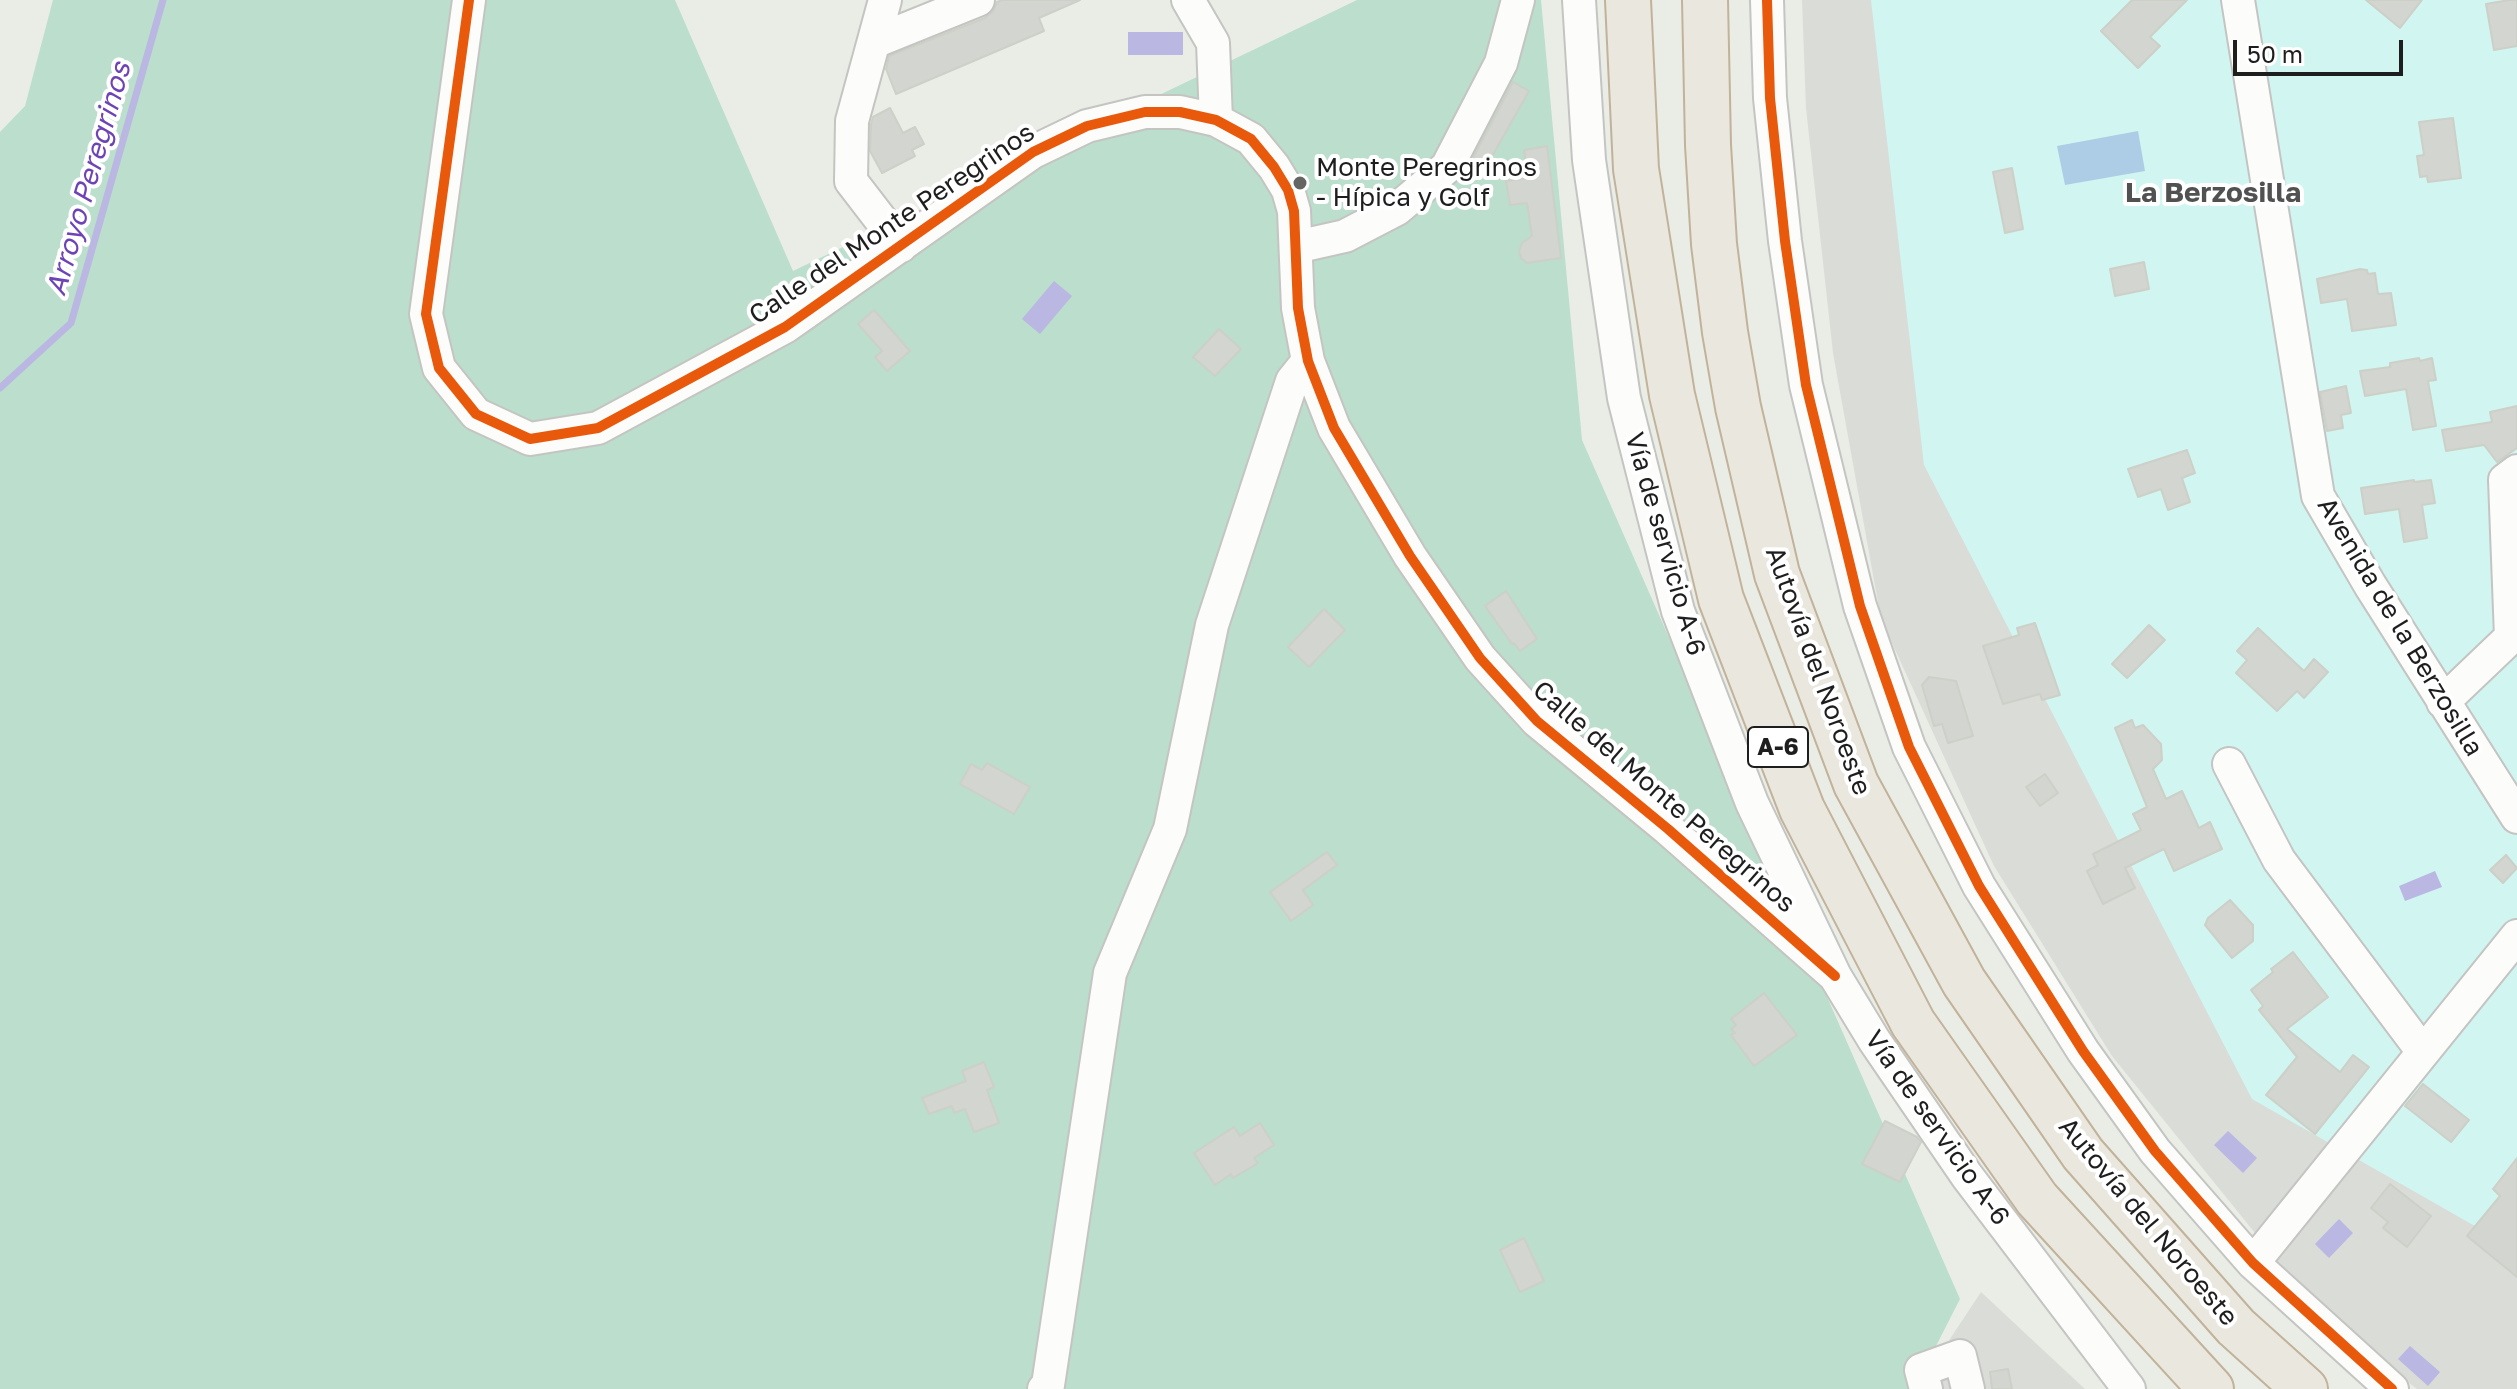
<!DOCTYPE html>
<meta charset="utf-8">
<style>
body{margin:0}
#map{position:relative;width:2517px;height:1389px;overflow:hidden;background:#e9ede6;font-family:"Golos Text",sans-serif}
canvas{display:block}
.scale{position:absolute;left:2233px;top:40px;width:170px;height:36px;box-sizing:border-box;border:4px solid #1e1e1e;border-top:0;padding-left:10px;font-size:24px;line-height:28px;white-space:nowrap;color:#1e1e1e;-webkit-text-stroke:6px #fff;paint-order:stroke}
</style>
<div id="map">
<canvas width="2517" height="1389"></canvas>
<div class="scale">50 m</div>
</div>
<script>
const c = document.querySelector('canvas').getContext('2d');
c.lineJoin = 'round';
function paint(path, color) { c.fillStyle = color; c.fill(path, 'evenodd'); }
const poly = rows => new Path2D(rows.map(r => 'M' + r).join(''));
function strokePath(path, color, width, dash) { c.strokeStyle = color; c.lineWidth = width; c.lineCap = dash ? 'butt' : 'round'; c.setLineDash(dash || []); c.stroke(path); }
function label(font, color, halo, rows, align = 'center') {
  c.font = font + ' "Golos Text",sans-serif'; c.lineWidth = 8; c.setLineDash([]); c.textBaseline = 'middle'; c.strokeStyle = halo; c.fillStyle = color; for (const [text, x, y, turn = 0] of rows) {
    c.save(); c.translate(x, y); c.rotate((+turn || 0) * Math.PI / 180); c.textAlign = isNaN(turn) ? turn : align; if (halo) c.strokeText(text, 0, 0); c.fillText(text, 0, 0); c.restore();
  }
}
paint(poly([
 [1802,0,2517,0,2517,1389,2417,1389,2378,1359,2280,1264,2112,1056,1994,866,1881,619,1833,353,1806,108],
 [1981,1292,2085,1389,1917,1389]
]), '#dadcd8');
paint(poly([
 [53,0,675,0,793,271,1357,0,1541,0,1582,440,1960,1299,1914,1389,0,1389,0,132,25,106]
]), '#bbdecd');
paint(poly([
 [1871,0,2517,0,2517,1250,2252,1099,1924,465]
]), '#d1f6f1');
paint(poly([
 [2138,131,2145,171,2065,185,2057,146]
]), '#accde5');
paint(poly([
 [1128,32,1183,32,1183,55,1128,55],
 [1054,281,1072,296,1040,334,1022,319],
 [2435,871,2442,887,2405,901,2399,886],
 [2228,1131,2257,1158,2243,1173,2214,1145],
 [2339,1219,2353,1233,2329,1258,2315,1244],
 [2410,1346,2440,1372,2428,1386,2398,1359]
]), '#bab7e2');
strokePath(poly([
 [0,388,71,323,163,0]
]), '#bab7e2', 7);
const building = poly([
 [1002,0,1080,0,1039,18,1044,31,896,94,886,69,889,56,985,18,993,11,997,2,1002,0],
 [2132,0,2187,0,2150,37,2160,46,2138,68,2101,31,2132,0],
 [2366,0,2422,0,2400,28,2366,0],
 [2509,0,2517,0,2517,46,2494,50,2486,4,2509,0],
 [1513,82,1529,91,1486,167,1472,160,1513,82],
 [890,108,903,133,915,127,924,144,912,150,915,156,882,173,870,151,871,124,873,117,890,108],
 [2453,118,2461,178,2428,182,2427,176,2420,177,2417,156,2424,155,2419,122,2453,118],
 [1547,146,1561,258,1527,263,1521,258,1519,251,1522,243,1532,236,1527,203,1510,205,1506,181,1528,178,1524,150,1547,146],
 [2012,168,2023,229,2005,233,1993,172,2012,168],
 [2144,262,2149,289,2115,296,2110,269,2144,262],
 [2360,269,2367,270,2368,274,2375,273,2378,294,2391,293,2396,325,2352,331,2347,299,2321,303,2317,279,2360,269],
 [874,310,910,351,887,371,875,357,882,351,858,324,874,310],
 [1219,329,1241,349,1215,376,1193,357,1219,329],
 [2419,358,2420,361,2432,358,2436,380,2428,381,2436,426,2413,430,2406,389,2365,396,2360,371,2390,367,2390,363,2419,358],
 [2346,386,2351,413,2341,415,2343,428,2327,431,2320,392,2346,386],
 [2517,406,2517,448,2497,462,2484,445,2446,451,2442,430,2492,422,2490,412,2517,406],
 [2187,450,2195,473,2182,478,2190,502,2168,510,2161,489,2138,497,2128,469,2187,450],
 [2414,480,2414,482,2431,480,2435,503,2422,505,2427,538,2404,542,2399,509,2365,514,2361,488,2414,480],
 [1506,591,1537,639,1520,651,1514,643,1512,644,1485,606,1506,591],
 [1324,609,1345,630,1309,667,1288,647,1324,609],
 [2035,623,2060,695,2042,700,2040,694,2003,704,1983,646,2019,635,2017,628,2035,623],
 [2149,625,2165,640,2127,678,2112,664,2149,625],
 [2258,628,2304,671,2314,659,2328,672,2304,698,2297,691,2277,711,2236,673,2247,660,2237,651,2258,628],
 [1929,677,1956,681,1973,736,1948,743,1942,724,1934,726,1922,685,1929,677],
 [2132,720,2135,728,2143,725,2161,744,2162,760,2153,769,2166,799,2182,791,2199,828,2210,822,2222,849,2174,871,2164,849,2125,868,2135,888,2103,904,2087,871,2098,865,2093,854,2141,830,2133,814,2147,807,2115,728,2132,720],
 [987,763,1030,787,1014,814,960,784,971,764,982,770,987,763],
 [2045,774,2058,793,2040,806,2026,787,2045,774],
 [1327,852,1337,865,1303,890,1313,905,1291,921,1270,892,1327,852],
 [2506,855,2517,868,2503,883,2490,870,2506,855],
 [2230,900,2253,925,2253,941,2232,958,2205,925,2208,918,2230,900],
 [2293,952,2328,997,2287,1029,2340,1072,2353,1055,2369,1067,2315,1134,2266,1095,2297,1057,2259,1010,2263,1006,2251,990,2273,972,2271,969,2293,952],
 [1764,993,1797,1035,1754,1066,1731,1035,1735,1033,1731,1029,1736,1025,1731,1019,1764,993],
 [984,1062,994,1087,987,1090,999,1123,974,1132,965,1109,954,1113,952,1106,929,1114,922,1098,966,1081,962,1071,984,1062],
 [2423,1084,2469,1120,2451,1142,2405,1106,2423,1084],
 [1885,1121,1917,1137,1921,1142,1900,1182,1862,1164,1885,1121],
 [1260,1123,1274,1145,1254,1158,1258,1163,1233,1178,1231,1174,1215,1185,1194,1153,1234,1127,1240,1136,1260,1123],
 [2517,1158,2517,1277,2467,1236,2500,1196,2493,1189,2517,1158],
 [2390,1184,2431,1216,2407,1247,2383,1228,2388,1222,2371,1208,2390,1184],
 [1524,1238,1544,1281,1520,1292,1500,1250,1524,1238],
 [2008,1369,2012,1389,1992,1389,1990,1372,2008,1369]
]);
paint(building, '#d2d5d0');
strokePath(building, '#ccd0c7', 2);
const minor = poly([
 [469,0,426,314,439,368,476,414,530,439,598,428,785,327,1033,152,1087,126,1145,112,1180,112,1216,120,1251,139,1274,167,1288,190,1294,211,1298,308,1308,361,1334,428,1410,556,1480,658,1537,721,1668,829,1835,976],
 [885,0,852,121,851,181,901,246],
 [1188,0,1213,43,1216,120],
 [1579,0,1589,160,1624,398,1678,611,1752,803,1835,976,1874,1040,1967,1176,2129,1389],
 [1767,0,1770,98,1785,241,1806,385,1860,606,1909,747,1979,886,2083,1051,2155,1151,2253,1263,2392,1389],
 [2238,0,2318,496,2370,585,2517,817],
 [874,42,978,0],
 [1296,247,1345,236,1397,209,1447,167,1501,63,1518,0],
 [2511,637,2505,480,2517,471],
 [2443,702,2511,637,2517,637],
 [2229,764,2279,860,2423,1052],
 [2253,1263,2517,936],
 [1044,1389,1048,1385,1110,973,1170,829,1212,625,1292,381,1308,361],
 [1926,1389,1921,1370,1960,1356,1968,1389]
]);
const highway = poly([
 [1628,0,1636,169,1672,395,1721,599,1802,809,1913,1023,2037,1199,2211,1389],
 [1705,0,1708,145,1714,244,1725,332,1738,407,1777,574,1856,784,1964,982,2083,1154,2236,1327,2305,1389]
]);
strokePath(minor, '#c4c5c2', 36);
strokePath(highway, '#c2b29a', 48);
strokePath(minor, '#fcfcfb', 32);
strokePath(highway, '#eae7de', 44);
strokePath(poly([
 [469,0,426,314,439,368,476,414,530,439,598,428,785,327,1033,152,1087,126,1145,112,1180,112,1216,120,1251,139,1274,167,1288,190,1294,211,1298,308,1308,361,1334,428,1410,556,1480,658,1537,721,1668,829,1835,976],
 [1767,0,1770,98,1785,241,1806,385,1860,606,1909,747,1979,886,2083,1051,2155,1151,2253,1263,2392,1389]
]), '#e8590c', 10);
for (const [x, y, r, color] of [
 [1300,183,8,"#656664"]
]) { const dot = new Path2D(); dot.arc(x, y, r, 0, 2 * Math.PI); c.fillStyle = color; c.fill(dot); strokePath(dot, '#fff', 3); }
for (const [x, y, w] of [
 [1778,747,60]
]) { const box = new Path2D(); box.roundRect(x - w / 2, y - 20, w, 40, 6); c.fillStyle = '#fff'; c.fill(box); strokePath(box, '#1e1e1e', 2); }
label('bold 24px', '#1e1e1e', null, [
 ["A-6",1778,747]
]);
label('26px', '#1e1e1e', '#fff', [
 ["Monte Peregrinos",1316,168],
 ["- Hípica y Golf",1316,198]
], 'left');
label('26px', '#1e1e1e', '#fff', [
 ["Calle del Monte Peregrinos",892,224,-34],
 ["Vía de servicio A-6",1665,544,74],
 ["Avenida de la Berzosilla",2400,627,59],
 ["Autovía del Noroeste",1818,671,70],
 ["Calle del Monte Peregrinos",1664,797,41],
 ["Vía de servicio A-6",1937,1128,55],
 ["Autovía del Noroeste",2148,1222,50]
]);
label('italic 28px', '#6d43b5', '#fff', [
 ["Arroyo Peregrinos",89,179,-74]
]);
label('bold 28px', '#515151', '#fff', [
 ["La Berzosilla",2213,193]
]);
</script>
